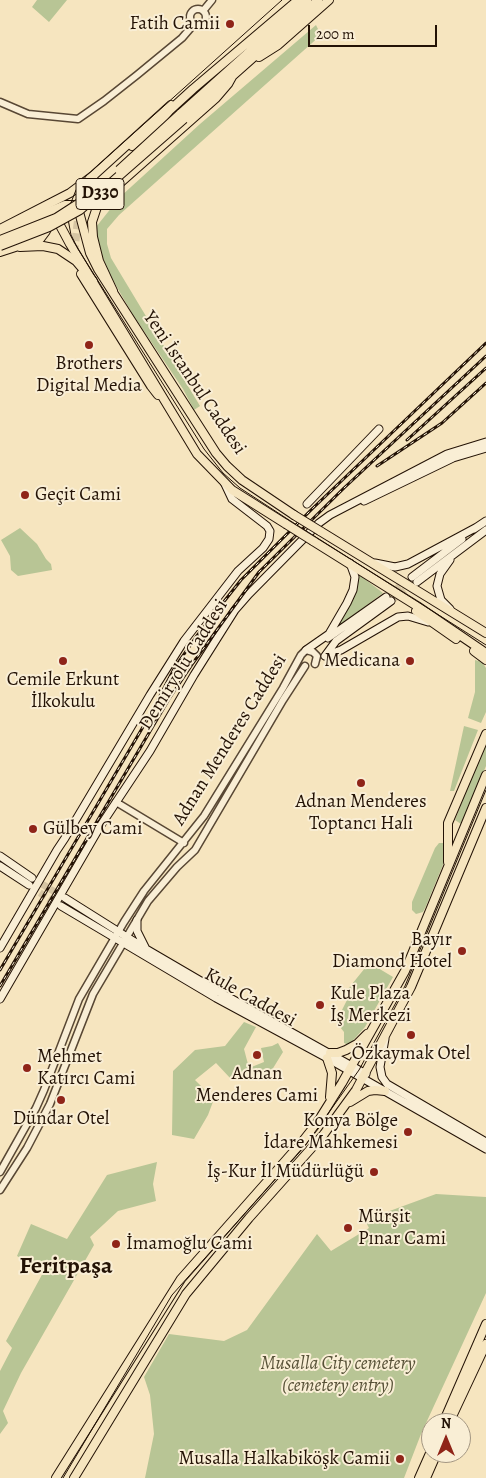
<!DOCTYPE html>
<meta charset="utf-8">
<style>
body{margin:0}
#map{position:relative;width:486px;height:1478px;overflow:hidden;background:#f6e5bf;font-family:Alegreya,serif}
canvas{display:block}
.north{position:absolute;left:421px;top:1413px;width:50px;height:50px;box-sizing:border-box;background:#f9eed5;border:1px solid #a39682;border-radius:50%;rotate:0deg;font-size:14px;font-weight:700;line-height:20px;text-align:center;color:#231205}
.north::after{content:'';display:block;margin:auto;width:18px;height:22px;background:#8f2418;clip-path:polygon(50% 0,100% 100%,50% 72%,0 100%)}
.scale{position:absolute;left:308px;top:25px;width:129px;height:22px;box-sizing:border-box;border:2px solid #231205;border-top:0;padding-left:6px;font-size:15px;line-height:18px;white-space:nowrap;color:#231205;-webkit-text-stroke:4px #f9eed5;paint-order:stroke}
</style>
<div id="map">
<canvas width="486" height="1478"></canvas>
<div class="north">N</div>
<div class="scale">200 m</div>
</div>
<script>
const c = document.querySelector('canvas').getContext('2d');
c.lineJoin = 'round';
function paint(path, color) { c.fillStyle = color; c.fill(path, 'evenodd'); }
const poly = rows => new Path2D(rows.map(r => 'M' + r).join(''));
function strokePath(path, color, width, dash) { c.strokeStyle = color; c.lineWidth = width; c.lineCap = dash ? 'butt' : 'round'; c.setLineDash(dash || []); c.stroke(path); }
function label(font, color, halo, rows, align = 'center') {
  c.font = font + ' Alegreya,serif'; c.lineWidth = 4; c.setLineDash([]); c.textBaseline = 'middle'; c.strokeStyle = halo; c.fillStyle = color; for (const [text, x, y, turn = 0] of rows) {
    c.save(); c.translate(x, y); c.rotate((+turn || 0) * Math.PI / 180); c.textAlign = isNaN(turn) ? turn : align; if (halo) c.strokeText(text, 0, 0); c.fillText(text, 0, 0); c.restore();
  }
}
paint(poly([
 [37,0,67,0,49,22,32,7],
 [316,25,321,35,119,215,107,229,107,244,111,258,200,406,194,410,183,389,133,315,107,270,97,241,96,227,120,197,200,124],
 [20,528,37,544,46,559,51,564,52,570,18,576,11,570,10,556,1,540],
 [357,573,383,593,335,629,357,584],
 [475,660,482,662,486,668,486,712,481,723,468,718,475,692],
 [464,726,478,730,454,791,450,791],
 [486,740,486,766,461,824,455,820],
 [439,843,443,843,445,846,445,860,426,906,423,912,416,914,412,910,412,902,435,848],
 [365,968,378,968,393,977,365,1027,349,1045,344,1043,344,1032,336,1022,349,996,348,989],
 [244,1022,256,1027,244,1049,249,1068,264,1062,261,1048,272,1046,278,1043,283,1052,267,1078,246,1071,231,1079,216,1063,195,1080,214,1099,208,1115,194,1139,172,1135,173,1071,195,1050,225,1046],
 [157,1162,153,1184,156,1201,118,1211,90,1237,94,1245,21,1373,3,1411,8,1423,0,1434,0,1371,12,1348,6,1341,44,1271,17,1256,31,1224,67,1239,107,1175],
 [436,1194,486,1197,486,1293,421,1434,404,1478,145,1478,154,1434,150,1395,144,1377,169,1334,224,1341,247,1330,317,1234,331,1251,369,1228,365,1220]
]), '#b8c595');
strokePath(poly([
 [386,597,412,577],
 [391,601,415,583],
 [32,878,65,898],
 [31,887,60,906]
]), '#d6c5a3', 7, [7, 3.5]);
strokePath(poly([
 [74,253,79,212]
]), '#d6c5a3', 8, [8, 4]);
const tertiary = poly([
 '190 17a8 8 0 1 1 16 0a8 8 0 1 1-16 0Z',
 [203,11,212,0],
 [0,102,28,114,78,119,104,101,137,75,182,38,194,24],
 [116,802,184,843],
 [0,1172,36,1108,44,1090,79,999,124,922,144,891,204,816,283,688,301,655,306,650,313,652,317,656,315,664],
 [0,1190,27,1148,50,1104,93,994,148,901,177,867,195,850,283,700,305,666]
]);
const secondary = poly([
 [364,501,453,458,486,448],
 [307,504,379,429],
 [474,529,486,521],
 [375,563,395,567,408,564,477,527],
 [412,577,462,539],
 [417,582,486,530],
 [450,609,441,600,437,586,440,574,450,560],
 [328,638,386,597],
 [306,650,329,634,347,603,353,590,355,577,350,563],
 [325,656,341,650,398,617,408,616,428,622],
 [325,656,336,641,391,601],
 [0,856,32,878],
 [0,866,29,885],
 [65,898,146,949,223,994,366,1074],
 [61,906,216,998,327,1058,486,1149],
 [137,920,137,931,146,949],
 [0,948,57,850,65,838,150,695,184,641,238,571,263,548,269,539,270,531,267,526,232,499,224,482],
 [0,999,101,825,150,751,194,675,235,610,249,594,319,523,330,515,447,454,486,442],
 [385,1039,380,1067,382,1077,387,1084,486,1142]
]);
const primary = poly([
 [132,146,159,123],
 [82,198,88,186,94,180],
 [78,208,90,253,98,269,216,453,227,466,242,480,294,515],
 [55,216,70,244,197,454,232,490,286,524],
 [0,229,70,193,94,175,171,105],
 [81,274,151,386,158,395],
 [320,531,486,633],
 [313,541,417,606,486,653],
 [416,611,456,639],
 [474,651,486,660],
 [448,862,448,823,486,734],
 [330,1053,338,1053,346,1050,357,1044,367,1034],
 [327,1058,332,1073,330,1097],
 [350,1102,368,1091,375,1090,385,1091],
 [443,1423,486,1324],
 [449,1423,486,1344],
 [56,1478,181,1279,302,1142,317,1123,342,1083,405,971,486,775],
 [74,1478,186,1294,249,1218,324,1134,356,1090,411,987,486,808],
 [419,1478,431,1451],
 [426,1478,437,1453]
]);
const trunk = poly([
 [259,57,278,45,329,0],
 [180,114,307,0],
 [184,119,318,0],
 [159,123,170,110,193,89,298,0],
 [0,232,65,205,73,205,78,208],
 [20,247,43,246,58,249,76,261,93,281],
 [0,252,40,239,46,231,44,224],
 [113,291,99,261,93,237,92,222,98,204,103,198,216,98,228,84,233,75]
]);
strokePath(tertiary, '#584734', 9);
strokePath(secondary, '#231205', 9);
strokePath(primary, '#231205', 10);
strokePath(trunk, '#231205', 10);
strokePath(tertiary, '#f9eed5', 6);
strokePath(secondary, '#f9eed5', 7);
strokePath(primary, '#f6e5bf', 8);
strokePath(trunk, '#f6e5bf', 8);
strokePath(poly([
 [282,0,86,176,76,190,70,205,68,219,71,235,78,249,204,449,223,473,240,488,289,520,486,645],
 [63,1478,172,1295,305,1146,359,1070,405,986,486,790]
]), '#231205', 1);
const rail = poly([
 [407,440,486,368],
 [377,466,442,423,486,383],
 [0,970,150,715,175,667,196,637,241,580,312,509,486,343],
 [0,986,169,699,193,663,259,572,344,488,486,356]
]);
strokePath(rail, '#231205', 3);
strokePath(rail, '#f9eed5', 1, [4]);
const primaryBridge = poly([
 [294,515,320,531],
 [286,524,313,541]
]);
const trunkBridge = poly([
 [119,170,180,114],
 [0,240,56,218,90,196],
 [0,246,49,227,80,210,184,119]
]);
strokePath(primaryBridge, '#231205', 10, []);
strokePath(trunkBridge, '#231205', 10, []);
strokePath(primaryBridge, '#f6e5bf', 8);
strokePath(trunkBridge, '#f6e5bf', 8);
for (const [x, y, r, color] of [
 [230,24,5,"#8f2418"],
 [89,345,5,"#8f2418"],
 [25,495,5,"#8f2418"],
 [63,661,5,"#8f2418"],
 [410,661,5,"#8f2418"],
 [361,783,5,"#8f2418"],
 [33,829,5,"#8f2418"],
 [462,951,5,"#8f2418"],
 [320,1005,5,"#8f2418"],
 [411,1035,5,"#8f2418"],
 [257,1055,5,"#8f2418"],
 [27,1068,5,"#8f2418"],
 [61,1100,5,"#8f2418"],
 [408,1132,5,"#8f2418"],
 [374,1172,5,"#8f2418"],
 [348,1228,5,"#8f2418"],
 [116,1244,5,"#8f2418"],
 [400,1459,5,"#8f2418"]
]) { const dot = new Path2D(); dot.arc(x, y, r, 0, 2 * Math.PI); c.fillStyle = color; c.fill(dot); strokePath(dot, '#f9eed5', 2); }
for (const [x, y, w] of [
 [100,194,48]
]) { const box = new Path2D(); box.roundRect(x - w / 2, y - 15.5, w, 31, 4); c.fillStyle = '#f9eed5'; c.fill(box); strokePath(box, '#231205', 1); }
label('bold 18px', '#231205', null, [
 ["D330",100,194]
]);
label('19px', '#231205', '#f9eed5', [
 ["Fatih Camii",220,24],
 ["Brothers",89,364,"center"],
 ["Digital Media",89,386,"center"],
 ["Geçit Cami",35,495,"left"],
 ["Medicana",400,661],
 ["Cemile Erkunt",63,680,"center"],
 ["İlkokulu",63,702,"center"],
 ["Adnan Menderes",361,802,"center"],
 ["Toptancı Hali",361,824,"center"],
 ["Gülbey Cami",43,829,"left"],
 ["Bayır",452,940],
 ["Diamond Hotel",452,962],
 ["Kule Plaza",330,994,"left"],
 ["İş Merkezi",330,1016,"left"],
 ["Özkaymak Otel",411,1054,"center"],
 ["Mehmet",37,1057,"left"],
 ["Katırcı Cami",37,1079,"left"],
 ["Adnan",257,1074,"center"],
 ["Menderes Cami",257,1096,"center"],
 ["Dündar Otel",61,1119,"center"],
 ["Konya Bölge",398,1121],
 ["İdare Mahkemesi",398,1143],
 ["İş-Kur İl Müdürlüğü",364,1172],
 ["Mürşit",358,1217,"left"],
 ["Pınar Cami",358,1239,"left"],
 ["İmamoğlu Cami",126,1244,"left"],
 ["Musalla Halkabiköşk Camii",390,1459]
], 'right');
label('19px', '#231205', '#f9eed5', [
 ["Yeni İstanbul Caddesi",194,383,56],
 ["Demiryolu Caddesi",184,665,-58],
 ["Adnan Menderes Caddesi",230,740,-58],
 ["Kule Caddesi",250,998,29]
]);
label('italic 19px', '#575137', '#f9eed5', [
 ["Musalla City cemetery",338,1364],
 ["(cemetery entry)",338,1386]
]);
label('bold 24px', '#231205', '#f9eed5', [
 ["Feritpaşa",66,1267]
]);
</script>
